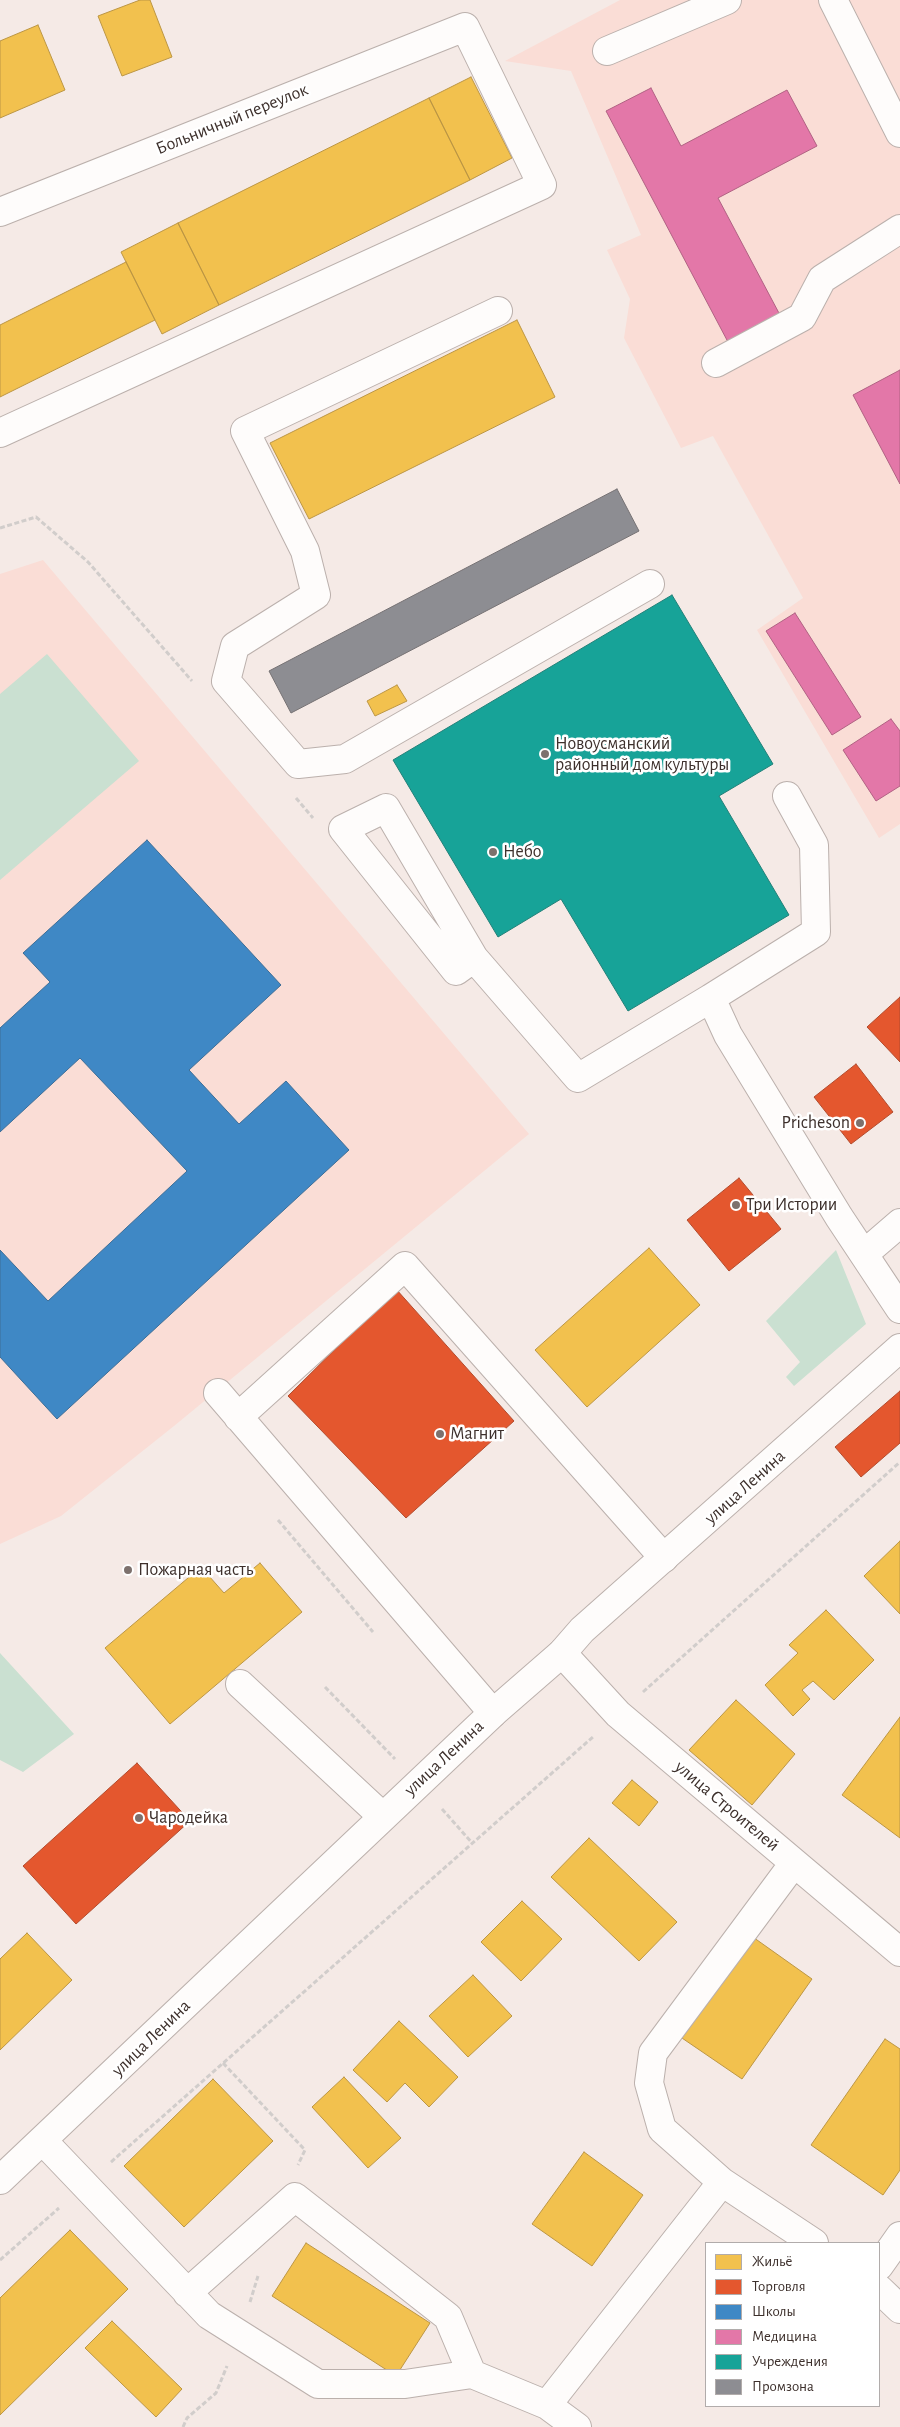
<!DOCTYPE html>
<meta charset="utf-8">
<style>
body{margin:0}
#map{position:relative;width:900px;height:2427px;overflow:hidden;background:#f5eae6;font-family:"Alegreya Sans",sans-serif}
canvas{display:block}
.legend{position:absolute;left:705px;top:2242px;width:175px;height:165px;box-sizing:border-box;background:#fff;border:1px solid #b1acab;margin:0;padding:6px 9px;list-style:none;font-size:15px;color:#3d302c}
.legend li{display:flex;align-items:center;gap:10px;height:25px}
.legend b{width:25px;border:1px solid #b1acab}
</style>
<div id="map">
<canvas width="900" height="2427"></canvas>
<ul class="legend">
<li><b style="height:14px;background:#f2c14e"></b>Жильё</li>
<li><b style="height:14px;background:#e4572e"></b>Торговля</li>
<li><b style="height:14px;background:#3f88c5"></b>Школы</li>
<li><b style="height:14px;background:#e377a8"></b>Медицина</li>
<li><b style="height:14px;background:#17a398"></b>Учреждения</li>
<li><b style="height:14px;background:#8d8d92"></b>Промзона</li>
</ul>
</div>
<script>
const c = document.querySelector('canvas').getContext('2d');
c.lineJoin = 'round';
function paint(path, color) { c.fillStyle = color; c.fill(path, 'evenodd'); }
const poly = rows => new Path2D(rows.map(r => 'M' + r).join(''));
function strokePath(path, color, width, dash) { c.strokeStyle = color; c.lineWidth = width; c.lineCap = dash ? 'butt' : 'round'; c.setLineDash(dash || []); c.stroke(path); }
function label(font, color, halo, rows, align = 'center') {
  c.font = font + ' "Alegreya Sans",sans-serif'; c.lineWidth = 5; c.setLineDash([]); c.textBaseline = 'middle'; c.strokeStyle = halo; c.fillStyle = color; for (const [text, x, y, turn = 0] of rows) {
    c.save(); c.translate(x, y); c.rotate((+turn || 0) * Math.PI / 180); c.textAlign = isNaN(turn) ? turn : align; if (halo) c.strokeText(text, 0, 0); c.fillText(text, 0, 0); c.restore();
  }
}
paint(poly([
 [620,0,900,0,900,824,879,838,757,630,803,598,713,436,681,448,624,338,630,299,607,250,641,235,571,71,505,61],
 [43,560,529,1134,174,1426,61,1516,0,1544,0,574]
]), '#faddd6');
paint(poly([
 [47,654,139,761,0,880,0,694],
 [836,1250,866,1324,794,1386,786,1377,800,1362,766,1321],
 [0,1653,74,1734,23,1772,0,1760]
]), '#cae0d1');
const homes = poly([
 [140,0,150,0,172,57,122,76,98,16,140,0],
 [38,25,65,90,0,118,0,41,38,25],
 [471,77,512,158,470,180,429,98,471,77],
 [429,98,470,180,219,305,178,223,429,98],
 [178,223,219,305,162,334,121,252,178,223],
 [126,262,155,320,0,397,0,325,126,262],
 [517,320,555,397,309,519,270,443,517,320],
 [397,685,407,701,375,716,367,701,397,685],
 [649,1248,700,1305,587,1407,535,1350,649,1248],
 [900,1541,900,1614,864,1576,900,1541],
 [260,1563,302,1612,170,1724,105,1648,201,1567,224,1593,260,1563],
 [826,1610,874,1660,834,1700,813,1681,802,1690,810,1699,793,1716,765,1685,798,1653,789,1645,826,1610],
 [736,1700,795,1754,752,1805,689,1750,736,1700],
 [900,1717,900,1838,842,1795,900,1717],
 [632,1780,658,1802,639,1826,612,1803,632,1780],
 [589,1838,677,1922,639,1961,551,1877,589,1838],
 [522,1901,562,1939,521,1981,481,1942,522,1901],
 [27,1933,72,1980,0,2050,0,1959,27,1933],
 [750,1935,812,1979,742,2079,679,2036,750,1935],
 [473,1975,512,2016,468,2057,429,2016,473,1975],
 [399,2021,458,2077,429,2107,405,2083,387,2102,353,2070,399,2021],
 [885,2039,900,2049,900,2170,883,2195,811,2145,885,2039],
 [344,2077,401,2138,368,2168,312,2107,344,2077],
 [213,2079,273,2141,184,2227,124,2166,213,2079],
 [584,2152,643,2195,592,2266,532,2224,584,2152],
 [70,2230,128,2289,0,2415,0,2298,70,2230],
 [306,2243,430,2323,396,2376,272,2296,306,2243],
 [112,2321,182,2389,156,2417,85,2348,112,2321]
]);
paint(homes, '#f2c14e');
strokePath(homes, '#bc9644', 1);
const shops = poly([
 [900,997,900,1062,867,1027,900,997],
 [856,1064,893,1112,851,1144,814,1097,856,1064],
 [739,1178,781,1229,729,1271,687,1220,739,1178],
 [396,1289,514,1421,406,1518,288,1396,396,1289],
 [900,1391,900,1443,861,1477,835,1447,900,1391],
 [137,1763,190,1821,76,1924,23,1866,137,1763]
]);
paint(shops, '#e4572e');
strokePath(shops, '#b24b2d', 1);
const schools = poly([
 [147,840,281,985,189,1070,239,1124,286,1081,349,1150,57,1419,0,1357,0,1250,48,1301,187,1171,80,1058,0,1132,0,1028,50,982,23,953,147,840]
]);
paint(schools, '#3f88c5');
strokePath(schools, '#3e6e97', 1);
const health = poly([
 [651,88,681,146,787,90,817,146,718,198,780,315,728,342,606,111,651,88],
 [900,370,900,484,853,395,900,370],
 [795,613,861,717,832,735,766,631,795,613],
 [891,719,900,731,900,786,876,801,843,750,891,719]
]);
paint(health, '#e377a8');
strokePath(health, '#b16283', 1);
const public = poly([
 [672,595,773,764,719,796,789,915,628,1011,561,899,498,937,393,760,672,595]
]);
paint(public, '#17a398');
strokePath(public, '#228078', 1);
const industry = poly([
 [617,489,639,531,291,713,269,671,617,489]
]);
paint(industry, '#8d8d92');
strokePath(industry, '#757173', 1);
const minor = poly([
 [833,0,900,133],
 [607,51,727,0],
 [0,212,465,27,542,185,0,433],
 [498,311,245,431,305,551,316,595,235,646,226,681,298,764,345,759,650,584],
 [716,363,802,317,822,279,900,229],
 [474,958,456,971,343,829,386,808,474,958,578,1078,711,998,728,1035,839,1217,900,1309],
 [711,998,816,932,814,845,787,796],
 [864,1254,900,1223],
 [218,1393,493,1713],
 [238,1417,405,1266,664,1558],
 [562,1653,618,1714,900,1952],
 [240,1684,382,1816],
 [794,1863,653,2053,649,2083,662,2129,722,2182,814,2243],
 [43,2141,209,2315,318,2384,405,2384,472,2374,547,2405,577,2427],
 [879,2266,900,2236],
 [879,2289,900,2309],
 [187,2293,295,2197,448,2317,472,2374],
 [547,2405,722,2182]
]);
const major = poly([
 [0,2180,493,1713,562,1653,582,1630,900,1348]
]);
strokePath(minor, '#bbb0ac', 30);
strokePath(major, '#bbb0ac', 30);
strokePath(poly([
 [0,528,36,517,88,562,192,681],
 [296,798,313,818],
 [278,1520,373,1632],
 [325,1687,395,1759],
 [643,1692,900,1462],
 [442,1809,473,1844],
 [223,2063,305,2150,298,2165],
 [111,2162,594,1736],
 [0,2260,59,2208],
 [250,2302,258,2276],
 [183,2427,187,2418,216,2393,227,2366]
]), '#d1cdcb', 3, [5, 2.5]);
strokePath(minor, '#fefcfb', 28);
strokePath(major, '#fefcfb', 28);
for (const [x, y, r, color] of [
 [545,754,5,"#7d716d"],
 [493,852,5,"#7d716d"],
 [860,1123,5,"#7d716d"],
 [736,1205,5,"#7d716d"],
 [440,1434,5,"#7d716d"],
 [128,1570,5,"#7d716d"],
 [139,1818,5,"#7d716d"]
]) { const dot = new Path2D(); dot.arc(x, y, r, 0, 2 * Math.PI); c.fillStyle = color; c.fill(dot); strokePath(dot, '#fff', 2); }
label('18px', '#3d302c', '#fff', [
 ["Больничный переулок",232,119,-22],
 ["улица Ленина",745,1487,-42],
 ["улица Ленина",444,1758,-43],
 ["улица Строителей",727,1806,40],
 ["улица Ленина",151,2038,-44]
]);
label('18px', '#3d302c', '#fff', [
 ["Новоусманский",555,744],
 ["районный дом культуры",555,765],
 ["Небо",503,852],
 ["Pricheson",850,1123,"right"],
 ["Три Истории",746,1205],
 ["Магнит",450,1434],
 ["Пожарная часть",138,1570],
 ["Чародейка",149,1818]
], 'left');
</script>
